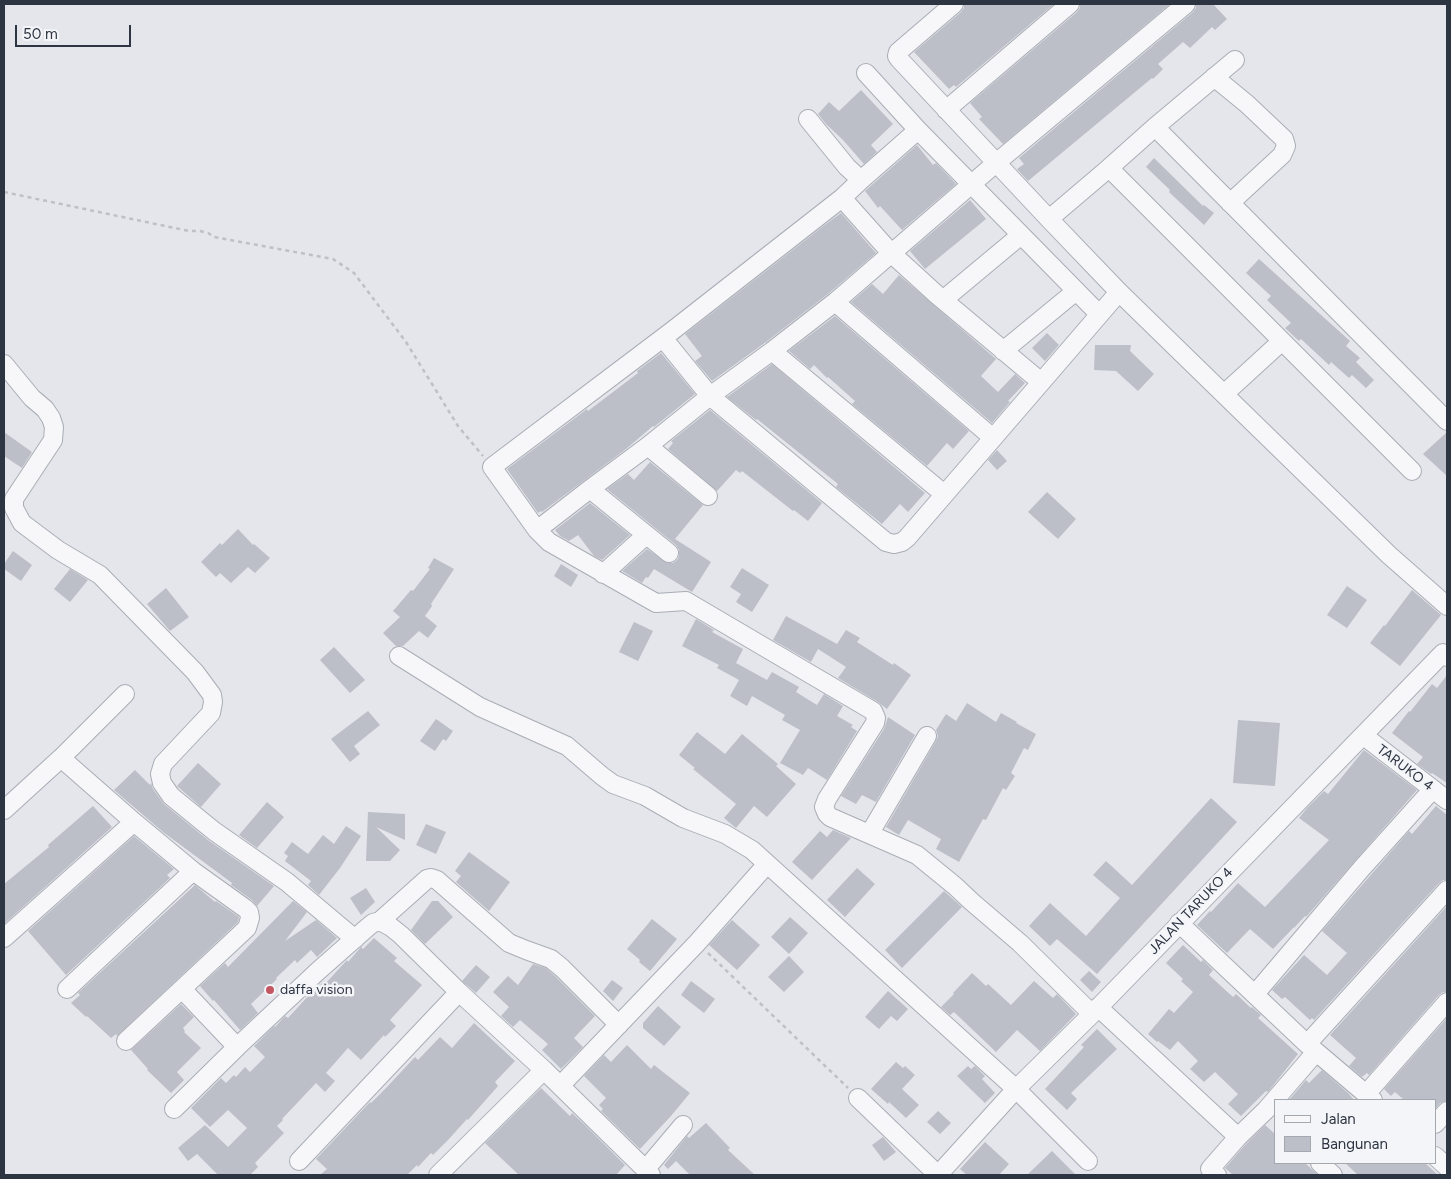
<!DOCTYPE html>
<style>
body{margin:0}
#map{position:relative;width:1451px;height:1179px;overflow:hidden;background:#e4e6eb;font-family:Figtree,sans-serif}
canvas{display:block}
.frame{position:absolute;inset:0;border:5px solid #2d3442;pointer-events:none}
.legend{position:absolute;left:1274px;top:1099px;width:162px;height:65px;box-sizing:border-box;background:#f4f5f8;border:1px solid #a4a8af;margin:0;padding:6px 9px;list-style:none;font-size:15px;color:#2d3442}
.legend li{display:flex;align-items:center;gap:10px;height:25px}
.legend b{width:25px;border:1px solid #a4a8af}
.scale{position:absolute;left:15px;top:25px;width:116px;height:22px;box-sizing:border-box;border:2px solid #2d3442;border-top:0;padding-left:6px;font-size:15px;line-height:18px;white-space:nowrap;color:#2d3442;-webkit-text-stroke:4px #f4f5f8;paint-order:stroke}
</style>
<div id="map">
<canvas width="1451" height="1179"></canvas>
<div class="frame"></div>
<ul class="legend">
<li><b style="height:6px;background:#f7f7f9"></b>Jalan</li>
<li><b style="height:14px;background:#bcbfc7"></b>Bangunan</li>
</ul>
<div class="scale">50 m</div>
</div>
<script>
const c = document.querySelector('canvas').getContext('2d');
c.lineJoin = 'round';
function paint(path, color) { c.fillStyle = color; c.fill(path, 'evenodd'); }
const poly = rows => new Path2D(rows.map(r => 'M' + r).join(''));
function strokePath(path, color, width, dash) { c.strokeStyle = color; c.lineWidth = width; c.lineCap = dash ? 'butt' : 'round'; c.setLineDash(dash || []); c.stroke(path); }
function label(font, color, halo, rows, align = 'center') {
  c.font = font + ' Figtree,sans-serif'; c.lineWidth = 5; c.setLineDash([]); c.textBaseline = 'middle'; c.strokeStyle = halo; c.fillStyle = color; for (const [text, x, y, turn = 0] of rows) {
    c.save(); c.translate(x, y); c.rotate((+turn || 0) * Math.PI / 180); c.textAlign = isNaN(turn) ? turn : align; if (halo) c.strokeText(text, 0, 0); c.fillText(text, 0, 0); c.restore();
  }
}
paint(poly([
 [964,4,1054,4,956,87,954,85,949,89,914,52,961,12,964,8],
 [1080,4,1170,4,1003,144,979,119,982,117,970,103,1077,12,1080,8],
 [1196,4,1213,4,1227,19,1215,30,1212,27,1190,48,1183,42,1158,64,1163,69,1153,79,1152,78,1028,181,1017,169,1024,164,1019,158,1193,12,1196,8],
 [861,90,893,124,871,145,877,152,864,164,843,140,826,124,818,114,829,102,839,111],
 [917,145,933,165,936,163,956,184,902,230,880,206,878,208,865,191],
 [1154,158,1203,206,1204,205,1214,213,1204,225,1169,192,1170,190,1146,167],
 [970,200,986,219,925,269,910,251],
 [841,213,876,253,828,294,766,342,712,381,695,361,702,356,685,334,826,224],
 [1259,259,1350,341,1346,346,1360,358,1356,362,1374,380,1366,388,1352,375,1349,378,1331,362,1329,365,1301,339,1299,341,1285,328,1291,323,1267,300,1271,296,1246,273],
 [899,275,996,359,981,376,998,392,1015,374,1025,383,1008,401,1010,402,992,423,851,302,872,284,883,294],
 [835,316,969,431,953,449,947,443,927,466,852,404,855,401,828,377,827,378,814,365,810,369,789,351],
 [1047,333,1059,345,1045,361,1032,348],
 [1095,345,1131,345,1130,351,1154,374,1138,391,1116,371,1094,370],
 [661,353,695,394,654,427,653,426,626,449,542,512,541,511,538,513,507,469,587,409,588,411,638,373,637,371],
 [772,364,925,493,908,512,900,504,882,524,836,487,838,484,757,419,756,420,727,397],
 [710,410,822,503,808,521,794,510,793,511,742,471,740,473,736,470,717,491,668,449,673,443,671,441],
 [4,432,32,452,22,468,4,456],
 [1447,432,1447,476,1423,454],
 [997,450,1007,461,997,470,988,460],
 [650,462,703,505,675,539,711,562,692,592,654,569,648,578,646,577,642,583,622,571,647,549,667,563,673,563,678,559,679,555,679,550,676,545,607,489,628,474,634,480],
 [1047,492,1076,519,1058,539,1028,512],
 [590,503,630,535,602,560,594,556,578,535,569,541,560,536,555,530],
 [238,529,253,545,254,544,270,558,255,573,248,567,231,583,220,573,216,577,201,562,220,543,222,545],
 [13,551,32,565,21,581,4,569,4,564],
 [434,558,454,569,431,604,432,606,425,616,437,626,428,638,419,631,403,646,396,646,383,633,400,617,393,611,411,590,413,591,430,569,428,568],
 [561,564,578,575,571,587,554,576],
 [742,568,769,585,752,612,736,602,741,594,730,587],
 [70,569,88,580,70,602,54,589],
 [1347,586,1367,600,1347,628,1327,615],
 [166,588,189,617,170,631,147,604],
 [1412,590,1441,615,1400,666,1370,643,1384,625,1385,626],
 [786,616,837,644,846,630,860,638,857,642,893,665,894,663,911,675,887,709,878,702,838,678,846,667,818,649,811,662,773,640],
 [696,619,714,630,712,632,743,649,736,663,767,680,772,672,799,687,796,692,817,705,824,694,843,706,837,716,853,725,851,727,857,731,827,780,808,768,803,775,780,763,800,730,782,720,785,715,752,696,747,706,730,696,739,680,717,668,719,665,682,646],
 [634,622,653,631,638,661,619,652],
 [334,647,365,680,350,693,320,660],
 [1447,675,1447,783,1432,773,1431,774,1417,764,1423,757,1392,733,1409,711,1410,712,1432,684,1437,688],
 [967,703,996,722,1001,713,1017,722,1016,723,1036,734,1028,750,1024,748,1011,773,1015,776,1006,790,1003,788,986,820,983,819,959,862,936,849,941,839,908,820,899,835,886,827,936,741,938,736,936,730,946,714,956,721],
 [368,711,380,725,354,746,360,754,350,762,331,739],
 [888,717,915,735,876,802,862,795,856,804,841,796,884,729],
 [436,719,453,731,446,741,443,739,435,751,420,741],
 [1238,720,1280,723,1275,786,1233,783],
 [697,732,725,754,742,734,778,764,776,766,796,784,767,817,754,806,736,828,724,818,736,804,693,769,695,768,679,755],
 [1364,750,1417,790,1306,917,1305,916,1294,928,1294,927,1273,949,1250,929,1227,953,1197,925,1210,911,1211,912,1238,883,1265,907,1329,840,1299,818,1307,808,1324,791,1328,794],
 [198,763,221,784,201,807,177,786],
 [135,770,150,785,151,783,153,789,164,804,208,840,274,886,257,906,252,900,231,885,232,883,163,832,114,790],
 [1211,798,1237,822,1097,974,1057,939,1050,946,1029,926,1050,903,1086,936,1120,898,1093,875,1106,861,1132,885],
 [267,802,284,817,257,848,239,835],
 [93,806,112,827,4,924,4,884,49,847,48,845],
 [1436,806,1447,815,1447,880,1443,880,1439,883,1314,1020,1312,1018,1310,1020,1285,997,1282,999,1272,990,1304,955,1327,975,1346,954,1347,953,1322,931,1409,831,1412,834],
 [368,812,405,814,405,840,376,827,400,850,390,861,366,861],
 [426,824,446,832,436,854,416,845],
 [346,826,361,836,340,868,319,895,308,885,311,881,285,861,288,856,284,853,292,842,308,854,323,835,334,844],
 [833,830,851,838,812,880,792,862,820,831,827,837],
 [134,836,174,869,167,875,170,878,66,975,28,931],
 [469,852,510,882,489,911,456,882,461,876,455,871],
 [857,868,875,884,845,917,827,900],
 [195,885,215,902,216,901,239,917,238,922,117,1036,116,1034,111,1038,87,1016,86,1017,71,1003,80,995,78,993],
 [366,888,375,902,361,915,350,898],
 [944,891,962,907,902,968,885,950],
 [293,901,307,912,285,941,316,920,337,938,317,957,311,950,297,963,295,960,276,978,277,979,251,1004,258,1013,240,1030,214,1000,213,1001,200,986,225,963,228,967],
 [432,901,438,901,453,917,425,944,411,930],
 [1447,906,1447,992,1443,992,1439,995,1369,1075,1367,1073,1362,1077,1349,1066,1356,1058,1330,1035],
 [790,917,808,933,789,954,771,937],
 [652,919,677,939,650,971,639,962,640,960,627,949],
 [732,920,760,945,737,970,709,945],
 [374,938,397,958,394,961,422,985,390,1020,396,1026,385,1037,384,1035,361,1060,348,1048,326,1073,335,1081,325,1092,316,1083,282,1119,283,1120,277,1126,284,1133,255,1163,258,1167,250,1175,218,1175,197,1154,188,1161,178,1148,205,1125,228,1147,247,1128,228,1110,210,1127,191,1108,221,1078,226,1083,234,1075,236,1077,245,1067,250,1072,265,1057,254,1046,274,1026,275,1027,285,1016,288,1018,310,994,311,995,324,981,326,983,347,960,348,962,361,947,363,949],
 [1183,945,1201,962,1203,960,1213,970,1209,975,1233,997,1236,994,1251,1008,1252,1007,1261,1015,1258,1018,1298,1054,1268,1092,1266,1091,1241,1116,1228,1104,1238,1094,1215,1072,1204,1082,1190,1069,1198,1061,1178,1041,1170,1050,1158,1041,1157,1042,1148,1034,1169,1009,1174,1013,1193,992,1181,981,1183,979,1166,963],
 [789,956,804,972,784,992,768,977],
 [533,964,546,968,555,976,595,1016,574,1038,583,1047,561,1069,542,1050,548,1044,520,1020,513,1027,501,1016,509,1007,493,992,508,976,518,985],
 [476,965,490,977,476,993,462,981],
 [1089,971,1101,982,1092,992,1080,980],
 [972,973,986,986,988,984,1011,1005,1034,981,1053,998,1057,994,1076,1014,1040,1051,1017,1030,996,1052,954,1012,950,1015,941,1007,954,994,953,993],
 [612,980,623,988,613,1001,603,991],
 [691,981,715,999,704,1013,681,995],
 [888,991,908,1009,897,1021,891,1016,879,1029,865,1017],
 [181,1004,194,1017,183,1028,185,1031,184,1032,201,1048,177,1072,184,1080,171,1093,147,1070,148,1069,131,1050],
 [658,1006,681,1027,664,1046,643,1028,643,1023],
 [1447,1018,1447,1101,1440,1103,1435,1109,1435,1100,1404,1100,1395,1092,1391,1096,1384,1089],
 [474,1023,515,1061,495,1082,498,1086,468,1120,467,1119,448,1140,433,1155,431,1153,418,1167,417,1165,407,1175,320,1175,327,1169,316,1159,370,1102,371,1103,386,1088,415,1057,418,1060,440,1037,452,1048],
 [1097,1029,1117,1049,1071,1093,1077,1099,1067,1110,1045,1089,1084,1047,1081,1045],
 [627,1045,651,1069,654,1065,690,1093,671,1116,640,1149,601,1111,603,1109,599,1105,606,1098,584,1076,604,1055,611,1062],
 [896,1062,903,1068,905,1066,915,1075,902,1089,919,1105,906,1118,889,1102,888,1104,871,1089],
 [968,1066,971,1069,975,1066,985,1076,982,1079,995,1093,985,1103,957,1076],
 [1322,1070,1348,1093,1354,1100,1289,1100,1306,1080,1309,1083],
 [541,1088,570,1116,572,1113,586,1126,625,1165,616,1175,519,1175,485,1143],
 [938,1111,951,1123,940,1134,927,1122],
 [706,1123,730,1148,728,1150,755,1175,690,1175,676,1161,668,1169,664,1165,687,1136,689,1138],
 [1265,1125,1275,1134,1275,1163,1305,1163,1318,1175,1233,1175,1225,1168,1245,1145],
 [883,1137,896,1152,884,1161,872,1145],
 [985,1142,1009,1164,999,1175,967,1175,960,1169],
 [1052,1151,1076,1175,1027,1175],
 [1345,1163,1425,1163,1438,1175,1358,1175]
]), '#bcbfc7');
const minor = poly([
 [954,4,898,52,897,56,899,59,1049,219,1119,292,1389,555,1447,606],
 [866,73,918,130,1099,314],
 [1214,77,1247,104,1284,139,1286,146,1282,155,1230,203],
 [946,110,1070,4],
 [808,119,847,167,861,180,842,198,672,331,492,467,537,530,549,542,656,603,686,601,873,711,876,718,875,723,827,799,824,807,827,814,830,817,917,855,955,886,972,902,1020,943,1092,1014],
 [1155,127,1447,421],
 [1109,168,1412,471],
 [861,180,918,130],
 [842,198,891,253,936,294,1041,382],
 [1049,219,1109,168,1155,127,1235,60],
 [943,300,1021,235],
 [835,302,993,438],
 [663,338,710,396,886,542,894,544,902,542,907,538,1119,292],
 [772,351,944,494],
 [1003,351,1076,291],
 [4,364,32,398,45,409,51,418,54,427,53,440,14,499,14,508,22,523,58,550,100,575,195,672,212,695,213,702,211,713,163,764,160,774,162,783,171,796,214,831,287,882,355,939],
 [1224,394,1282,341],
 [648,446,708,496],
 [590,489,669,553],
 [537,530,590,489,648,446,710,396,772,351,835,302,996,163,1186,4],
 [603,574,646,535],
 [399,656,480,707,567,746,602,776,613,784,645,796,683,818,725,834,752,850,1016,1089,1088,1161],
 [1364,736,1447,800],
 [61,758,134,822,193,871,246,909,249,912,250,918,247,928,126,1041],
 [4,810,61,758,125,694],
 [870,833,927,736],
 [380,921,427,879,431,878,437,880,509,943,526,950,551,959,562,968,619,1025],
 [1179,923,1307,1044,1373,1100],
 [4,938,134,822],
 [67,989,193,871],
 [182,989,237,1047],
 [1255,994,1362,868,1433,789],
 [1098,1007,1238,1137],
 [1307,1044,1447,890],
 [560,1086,697,943,767,864],
 [1366,1094,1447,1002],
 [858,1098,938,1175],
 [174,1109,237,1047,318,971,368,927,373,923,380,921,391,927,401,935,459,992,544,1070,651,1175],
 [1435,1124,1447,1111],
 [1435,1156,1447,1167],
 [299,1161,459,992],
 [1320,1163,1333,1175],
 [645,1170,683,1125],
 [438,1175,544,1070],
 [938,1175,1016,1089,1092,1014,1443,653,1447,657],
 [1217,1175,1210,1169,1238,1137,1266,1110,1316,1052]
]);
strokePath(minor, '#a9adb5', 20);
strokePath(poly([
 [4,192,189,231,200,231,208,233,214,237,333,259,354,273,406,342,458,426,483,456],
 [708,953,848,1088]
]), '#bec0c6', 2.5, [4, 4]);
strokePath(minor, '#f7f7f9', 18);
for (const [x, y, r, color] of [
 [270,990,5,"#c35661"]
]) { const dot = new Path2D(); dot.arc(x, y, r, 0, 2 * Math.PI); c.fillStyle = color; c.fill(dot); strokePath(dot, '#f4f5f8', 2); }
label('14px', '#2d3442', '#f4f5f8', [
 ["TARUKO 4",1405,768,37],
 ["JALAN TARUKO 4",1191,911,-46]
]);
label('14px', '#2d3442', '#f4f5f8', [
 ["daffa vision",280,990]
], 'left');
</script>
